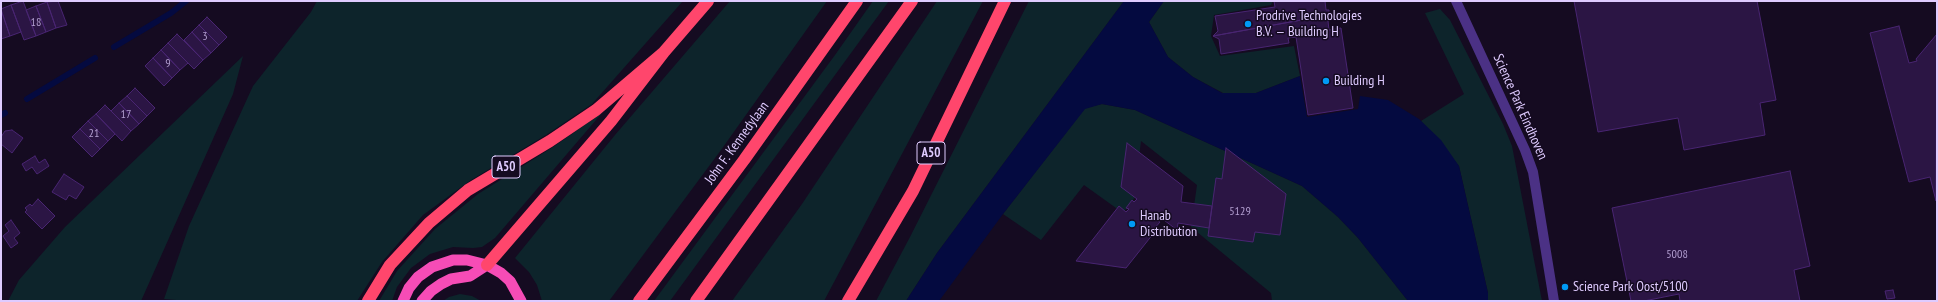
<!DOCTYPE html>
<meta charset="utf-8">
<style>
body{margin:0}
#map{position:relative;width:1938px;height:302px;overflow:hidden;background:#150b21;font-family:"PT Sans Narrow",sans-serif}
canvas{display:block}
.frame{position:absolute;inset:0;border:2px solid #dfcbff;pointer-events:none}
</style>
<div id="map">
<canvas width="1938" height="302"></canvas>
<div class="frame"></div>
</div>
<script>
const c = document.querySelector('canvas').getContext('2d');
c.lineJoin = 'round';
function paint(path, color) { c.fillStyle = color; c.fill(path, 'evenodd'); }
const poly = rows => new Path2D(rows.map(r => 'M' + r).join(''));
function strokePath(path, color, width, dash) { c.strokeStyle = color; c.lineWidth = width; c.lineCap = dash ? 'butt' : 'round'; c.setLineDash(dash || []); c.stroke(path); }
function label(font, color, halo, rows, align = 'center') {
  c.font = font + ' "PT Sans Narrow",sans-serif'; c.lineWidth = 3; c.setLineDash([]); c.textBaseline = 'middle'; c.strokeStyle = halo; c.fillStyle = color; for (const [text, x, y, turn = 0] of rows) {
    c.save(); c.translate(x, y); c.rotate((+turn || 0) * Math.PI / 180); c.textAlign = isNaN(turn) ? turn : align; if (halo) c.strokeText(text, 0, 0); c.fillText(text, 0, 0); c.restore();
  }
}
paint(poly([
 [317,1,683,1,592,104,546,135,471,180,423,215,382,262,357,301,188,301,164,299,189,226,253,86,311,12],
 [730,1,827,1,721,150,609,301,542,301,537,285,529,272,515,258,615,135],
 [873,1,889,1,670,301,654,301,835,55],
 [937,1,983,1,824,301,732,301,802,204],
 [1029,1,1124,1,937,253,906,301,876,301,910,237],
 [1164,1,1273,1,1271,5,1214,15,1211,36,1220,56,1294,46,1300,76,1256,93,1223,93,1193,77,1168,57,1149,22],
 [1440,9,1450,20,1503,124,1512,146,1542,301,1488,301,1488,293,1459,166,1421,121,1464,94,1425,13],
 [243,56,233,94,141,301,8,301,19,280,65,227],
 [1102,104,1135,110,1302,186,1338,217,1358,238,1408,301,1272,301,1271,293,1191,227,1197,185,1141,141,1136,183,1142,188,1123,213,1084,185,1041,240,1003,214,1085,108],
 [602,113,495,238,482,247,473,248,453,247,430,254,411,268,397,287,392,301,379,301,397,271,435,229,478,194,553,147],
 [460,294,472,296,481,301,443,301,449,297]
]), '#0d242b');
paint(poly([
 [1124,1,1164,1,1149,22,1168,57,1193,77,1222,93,1256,93,1300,76,1307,117,1358,109,1360,96,1388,100,1419,119,1441,140,1459,166,1488,293,1488,301,1408,301,1358,238,1338,217,1302,186,1135,110,1102,104,1085,109,1003,214,939,301,906,301,937,253]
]), '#040a40');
strokePath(poly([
 [114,47,171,13,186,1],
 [27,99,95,58],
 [1,115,5,113]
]), '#040a40', 6);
const building = poly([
 [23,1,36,36,24,40,11,5,23,1],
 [58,1,67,25,56,28,47,2,58,1],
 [1274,1,1325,1,1326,10,1329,10,1329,15,1213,36,1218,31,1215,16,1275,7,1274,1],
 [1574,1,1757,1,1776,100,1760,103,1765,135,1684,150,1678,118,1598,132,1574,1],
 [47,2,56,28,46,32,36,6,47,2],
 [11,5,21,32,10,36,1,9,11,5],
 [36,6,46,32,36,36,26,10,36,6],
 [1,10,10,36,1,39,1,10],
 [1329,15,1330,20,1328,21,1329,30,1341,28,1353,108,1308,115,1296,37,1288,38,1289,43,1221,54,1219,39,1213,36,1329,15],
 [207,17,227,37,219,45,199,25,207,17],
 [199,25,219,45,211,53,192,32,199,25],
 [1899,26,1909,63,1917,61,1916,59,1937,34,1936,201,1930,177,1909,182,1870,33,1899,26],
 [192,32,211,53,203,60,184,40,192,32],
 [177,34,203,60,194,69,168,43,177,34],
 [168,43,188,63,180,70,161,50,168,43],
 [161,50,180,70,172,78,153,58,161,50],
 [153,58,172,78,164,86,145,66,153,58],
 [135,88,155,108,147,116,127,96,135,88],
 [127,96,147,116,139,124,119,103,127,96],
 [119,103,139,124,131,131,111,111,119,103],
 [105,105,131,131,122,141,96,114,105,105],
 [96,114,115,134,108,141,88,121,96,114],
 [88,121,108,141,100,149,80,129,88,121],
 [80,129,100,149,92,157,72,137,80,129],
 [12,130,23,138,12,153,1,144,1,137,5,131,12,130],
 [1127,143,1183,186,1181,202,1212,206,1209,228,1178,223,1177,230,1160,217,1158,221,1160,222,1154,229,1152,228,1150,231,1153,234,1126,268,1076,261,1119,206,1126,212,1129,209,1126,208,1132,200,1134,202,1137,199,1121,187,1127,143],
 [1226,148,1286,194,1280,235,1255,232,1253,242,1208,236,1216,178,1222,179,1226,148],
 [35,156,39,163,45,159,49,166,37,174,32,167,26,171,22,164,35,156],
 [1790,171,1810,266,1794,270,1800,301,1680,301,1679,294,1644,301,1631,301,1612,208,1790,171],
 [64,174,84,187,76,199,69,195,66,200,52,192,64,174],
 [38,199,55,216,42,229,25,212,27,210,25,208,30,204,32,206,38,199],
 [11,220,20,233,14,238,18,243,11,248,3,236,9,231,5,225,11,220],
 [1893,290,1895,298,1887,299,1885,291,1893,290]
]);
paint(building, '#2b1544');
strokePath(building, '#492572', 1);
strokePath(poly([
 [1456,1,1525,150,1533,172,1554,301]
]), '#4b3185', 10);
strokePath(poly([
 [403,301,409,288,418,277,432,267,453,260,467,260,487,265,501,273,510,281,521,301],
 [422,301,431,291,441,284,451,279,470,276,487,265]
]), '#f64cb6', 11);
strokePath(poly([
 [487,265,611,121,664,52,708,1],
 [368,301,390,265,429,223,468,190,550,141,596,110,664,52],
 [639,301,744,160,857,1],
 [696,301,912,1],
 [848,301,913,191,1005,1]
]), '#ff466c', 12);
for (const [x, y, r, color] of [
 [1248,24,4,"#009af6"],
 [1326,81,4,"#009af6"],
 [1132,224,4,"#009af6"],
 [1565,287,4,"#009af6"]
]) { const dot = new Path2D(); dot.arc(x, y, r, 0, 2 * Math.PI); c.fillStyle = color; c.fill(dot); strokePath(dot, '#150b21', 1.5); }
label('12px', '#b29ed0', null, [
 ["18",36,23],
 ["3",205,37],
 ["9",168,64],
 ["17",126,115],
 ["21",94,134],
 ["5129",1240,212],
 ["5008",1677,255]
]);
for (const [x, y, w] of [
 [931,153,28],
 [506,167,28]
]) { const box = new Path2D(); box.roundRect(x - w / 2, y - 11, w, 22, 3); c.fillStyle = '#150b21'; c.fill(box); strokePath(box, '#dfcbff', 1); }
label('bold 13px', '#dfcbff', null, [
 ["A50",931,153],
 ["A50",506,167]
]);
label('14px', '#dfcbff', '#150b21', [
 ["Prodrive Technologies",1256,16],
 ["B.V. — Building H",1256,32],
 ["Building H",1334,81],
 ["Hanab",1140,216],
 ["Distribution",1140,232],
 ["Science Park Oost/5100",1573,287]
], 'left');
label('14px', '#dfcbff', '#150b21', [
 ["Science Park Eindhoven",1520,107,66],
 ["John F. Kennedylaan",737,143,-54]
]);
</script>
